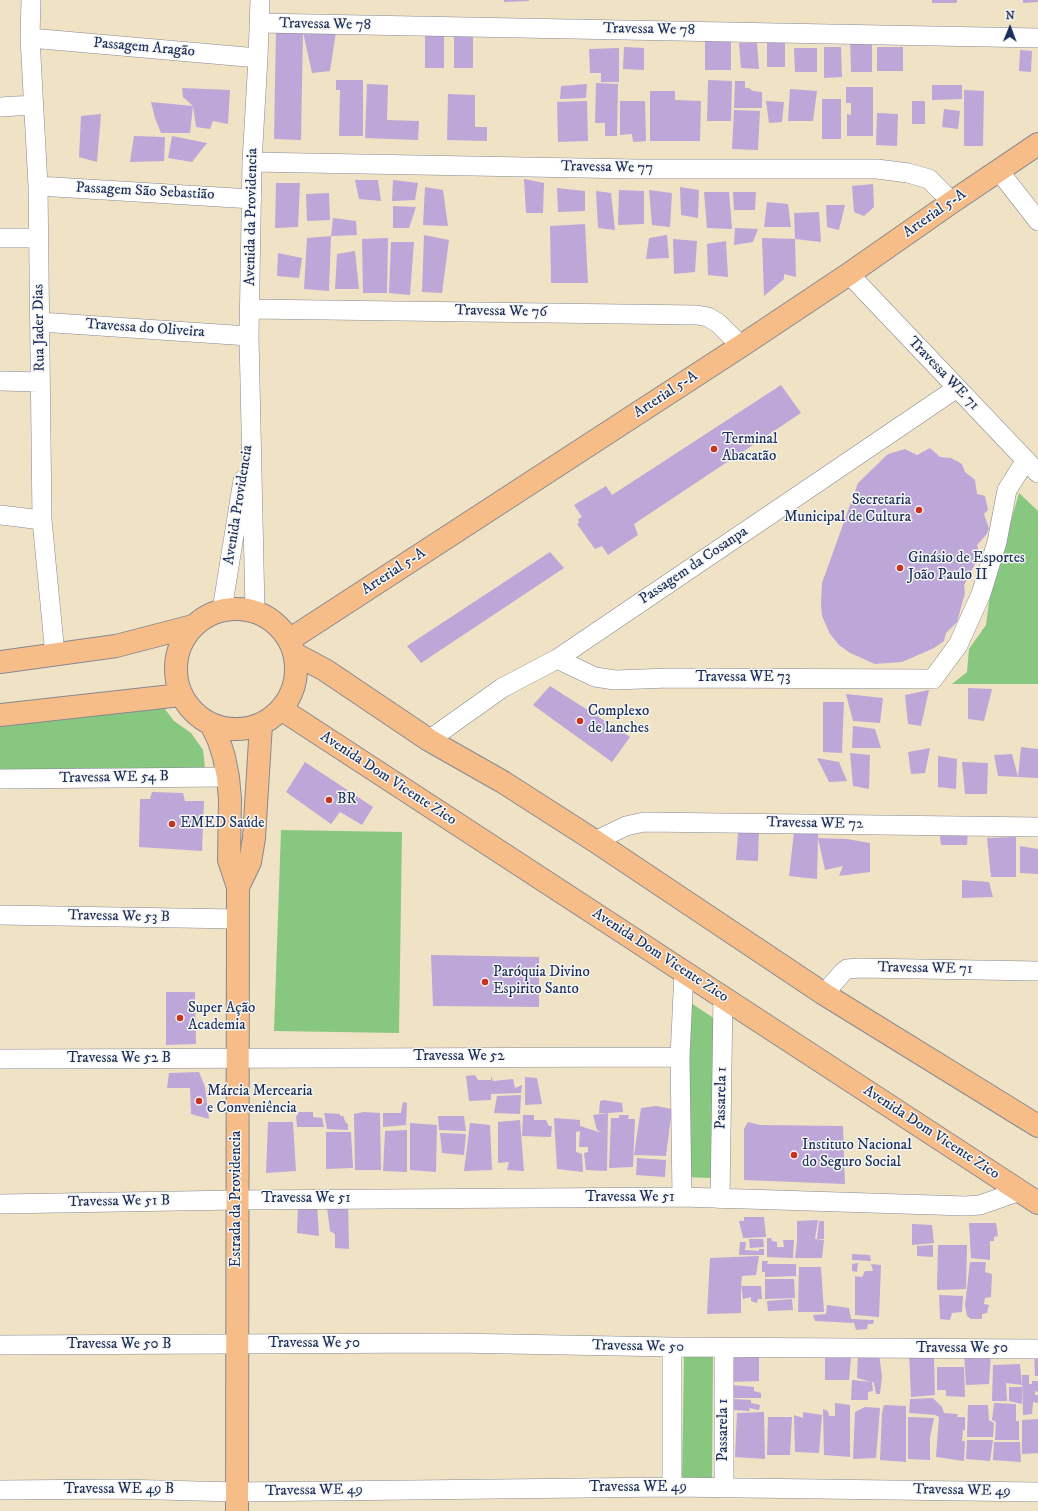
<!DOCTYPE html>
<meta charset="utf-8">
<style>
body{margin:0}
#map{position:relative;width:1038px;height:1511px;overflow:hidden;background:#f0e2c5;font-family:"IM FELL DW Pica",serif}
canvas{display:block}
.north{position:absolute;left:990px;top:8px;width:40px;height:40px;-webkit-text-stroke:3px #f6f6f2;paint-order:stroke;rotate:1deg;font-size:11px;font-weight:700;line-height:16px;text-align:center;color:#1b2f5e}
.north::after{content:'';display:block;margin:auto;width:14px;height:18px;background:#1b2f5e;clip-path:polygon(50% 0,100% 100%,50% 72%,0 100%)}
</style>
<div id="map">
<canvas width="1038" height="1511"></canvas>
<div class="north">N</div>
</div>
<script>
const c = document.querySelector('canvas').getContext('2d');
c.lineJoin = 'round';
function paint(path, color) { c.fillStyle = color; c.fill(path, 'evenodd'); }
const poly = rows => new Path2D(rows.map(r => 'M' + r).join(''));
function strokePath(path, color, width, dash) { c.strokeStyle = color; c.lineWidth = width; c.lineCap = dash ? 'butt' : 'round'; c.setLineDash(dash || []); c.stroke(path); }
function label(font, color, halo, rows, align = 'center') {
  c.font = font + ' "IM FELL DW Pica",serif'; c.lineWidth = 3; c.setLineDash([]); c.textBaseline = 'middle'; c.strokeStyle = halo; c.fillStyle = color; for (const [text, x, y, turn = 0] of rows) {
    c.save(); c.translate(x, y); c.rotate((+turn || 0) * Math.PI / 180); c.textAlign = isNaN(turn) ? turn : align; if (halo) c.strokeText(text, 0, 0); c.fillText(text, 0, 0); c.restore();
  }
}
paint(poly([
 [1019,493,1038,511,1038,684,952,684,967,672,969,649,986,625,990,594],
 [161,704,174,721,191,733,203,750,205,768,0,772,0,724],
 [281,830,402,832,399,1033,274,1031],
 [691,1003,715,1019,712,1178,684,1177],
 [713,1356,712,1479,682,1479,684,1357]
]), '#88c77f');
paint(poly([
 [504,0,529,0,529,1,504,2],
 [932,0,957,0,957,3,932,3],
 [1023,0,1038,0,1038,2,1023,3],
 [276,28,303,28,301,140,274,139],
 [425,28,444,28,444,68,425,68],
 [454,28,473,28,473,68,454,68],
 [303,32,336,32,330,71,312,73],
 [705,33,731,33,731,70,705,70],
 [850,38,872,38,872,72,851,72],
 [767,40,785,40,785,67,767,67],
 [739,43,757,43,759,69,741,68],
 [624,47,644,48,644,70,623,69],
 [824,47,841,47,842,77,824,78],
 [877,47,903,47,903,71,877,71],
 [619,48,619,82,601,82,601,73,590,73,589,49],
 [794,48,817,48,817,72,795,72],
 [1020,50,1032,51,1031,72,1019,71],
 [336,80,363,80,363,136,339,136,340,90,336,90],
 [708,80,732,81,731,121,707,121],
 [735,81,745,81,745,88,749,88,753,91,762,92,762,108,734,108],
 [596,83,618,84,617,136,605,136,605,123,595,123],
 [367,84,388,85,387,120,419,121,418,140,365,138],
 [587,84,586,98,560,99,561,86],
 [932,85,962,85,962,99,932,100],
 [846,87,873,87,873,136,847,136,847,114,851,115,851,103,846,103],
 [182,88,230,90,228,124,213,121,210,129,196,127,193,106,183,97],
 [790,89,817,91,813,121,788,121],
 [964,90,984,91,983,146,964,146],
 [650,91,675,91,675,100,701,101,700,141,650,141],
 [448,94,475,95,475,127,487,127,487,141,447,140],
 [822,99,841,99,841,139,822,139],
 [587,101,588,141,558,142,557,102],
 [620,101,645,101,646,141,633,142,632,134,620,135],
 [766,101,784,102,782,122,769,123],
 [912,101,925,101,925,124,912,124],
 [151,102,193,106,190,133,161,133,155,118],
 [944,109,960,111,958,129,942,127],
 [734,110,760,111,758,150,732,149],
 [877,113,898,114,897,146,876,145],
 [101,114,97,162,79,157,81,116],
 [134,136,165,137,164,161,130,162],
 [172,136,207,143,192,162,168,158],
 [524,179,544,183,543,213,526,213],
 [355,180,378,180,381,201,359,199],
 [393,180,418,183,415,200,392,201],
 [276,183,300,183,298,227,275,228],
 [873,184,874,207,864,216,854,212,852,186],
 [425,187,443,190,448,226,423,225],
 [680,187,699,190,698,218,681,215],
 [557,188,585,191,585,211,558,212],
 [619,190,644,191,644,224,618,225],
 [649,190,672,193,670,227,652,225],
 [596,191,611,193,615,230,598,228],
 [704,192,729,192,732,229,707,228],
 [733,192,756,192,755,210,734,210],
 [329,193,330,220,307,221,306,194],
 [767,202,788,204,791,227,764,227],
 [826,205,845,205,839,230,827,227],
 [393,206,416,207,409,228,393,228],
 [819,212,821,242,795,239,794,213],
 [333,218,356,221,357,235,331,236],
 [585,224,588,283,551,283,550,226],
 [735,228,758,229,753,242,734,245],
 [424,235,449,240,442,293,422,292],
 [667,235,669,258,646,259,649,238],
 [331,236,329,291,304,289,307,238],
 [388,238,387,293,363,293,362,239],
 [762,238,795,239,796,277,784,274,784,279,764,296],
 [673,239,697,241,695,272,674,274],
 [726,241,728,277,708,275,707,244],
 [391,242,414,242,410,295,389,293],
 [355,251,359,289,335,289,337,254],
 [278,253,302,258,299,278,277,276],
 [781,385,801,413,634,524,638,535,608,555,602,546,595,549,592,545,577,524,579,523,578,519,582,517,574,505,606,486,612,495],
 [930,448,940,457,951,458,962,464,965,472,975,480,977,494,985,496,988,510,984,514,989,529,986,535,977,545,980,554,964,585,965,593,957,622,946,633,944,641,934,648,902,662,875,664,850,653,839,645,830,634,822,616,821,604,822,583,858,483,888,454,905,449,917,455],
 [550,552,564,568,421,663,407,646],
 [550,686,630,737,612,762,533,705],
 [968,688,992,689,984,721,968,719],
 [929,690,921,726,908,724,905,695],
 [846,694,883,698,880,723,853,721],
 [823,702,844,702,842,753,823,752],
 [853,726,875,729,881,748,852,748],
 [1021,747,1038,749,1038,778,1018,777],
 [930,748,925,773,911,774,908,752],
 [850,753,870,755,869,789,853,786],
 [1012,754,1018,777,998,776,994,755],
 [938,756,957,759,956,789,938,787],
 [817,758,839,762,847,781,829,782],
 [305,762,373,807,362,825,340,812,331,824,286,792],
 [962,762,988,763,987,794,965,794],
 [152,792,183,793,185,801,204,801,202,851,139,847,140,799,150,799],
 [818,824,818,838,847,839,870,843,870,872,839,876,843,866,825,870,818,838,817,879,789,876,794,832],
 [759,828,758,861,736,860,738,833],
 [939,829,968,831,967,845,941,845],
 [1016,837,1016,877,991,877,987,838],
 [1020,846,1038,849,1038,874,1020,873],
 [962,880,989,882,993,897,962,898],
 [431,955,539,957,539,1007,433,1006],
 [166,992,195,992,196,1044,166,1045],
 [199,1072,205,1087,209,1119,191,1114,190,1088,167,1088,169,1073],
 [475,1075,478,1080,491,1080,491,1076,493,1081,513,1079,515,1088,522,1085,521,1093,491,1094,491,1100,469,1101,466,1076],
 [525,1077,537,1078,542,1104,525,1105],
 [521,1095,520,1114,494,1113,497,1096],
 [604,1100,622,1103,623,1112,608,1113,607,1171,586,1170,584,1153,588,1152,588,1147,579,1147,580,1131,576,1132,576,1152,582,1154,583,1172,557,1169,554,1118,580,1120,580,1126,602,1133,597,1130,593,1115,608,1113,599,1113,600,1101],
 [403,1102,407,1103,406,1125,383,1127,383,1113,401,1113],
 [656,1106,672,1109,666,1156,634,1155,641,1108],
 [299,1112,313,1112,313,1117,322,1118,324,1127,297,1127,296,1117],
 [364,1112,380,1113,381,1170,355,1170,354,1114],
 [324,1113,340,1114,340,1116,343,1116,346,1123,348,1124,348,1130,327,1129],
 [523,1115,534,1115,534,1120,546,1120,549,1126,552,1126,551,1137,522,1136],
 [619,1115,629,1115,628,1119,635,1119,633,1167,609,1168,611,1118,619,1118],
 [438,1116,464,1116,466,1131,439,1130],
 [520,1120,524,1171,507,1170,509,1162,498,1163,498,1122],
 [268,1122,293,1122,296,1171,266,1173],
 [748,1122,760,1125,843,1126,845,1184,744,1180,744,1129],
 [410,1123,437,1125,436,1172,410,1170],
 [470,1123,490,1125,492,1170,464,1171],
 [407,1130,407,1172,383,1171,385,1131],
 [326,1132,351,1132,353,1168,326,1169],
 [440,1133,466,1134,464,1155,442,1153],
 [637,1158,666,1160,665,1177,636,1175],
 [326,1200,348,1200,349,1249,335,1248,335,1234,330,1231],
 [317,1203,319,1236,297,1233,298,1205],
 [744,1217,764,1217,766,1237,743,1238,739,1221,744,1221],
 [818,1220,815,1239,824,1240,822,1258,795,1258,797,1242,797,1221],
 [819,1221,824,1221,824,1239,817,1239],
 [969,1223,996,1223,998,1236,994,1237,994,1241,990,1241,990,1260,971,1258],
 [912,1224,932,1225,934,1243,912,1245],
 [767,1238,771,1238,772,1241,777,1242,777,1247,784,1247,783,1240,794,1240,793,1258,767,1257],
 [749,1239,763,1239,764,1247,750,1248],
 [740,1242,746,1242,745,1250,759,1251,759,1249,764,1249,764,1255,739,1255],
 [933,1245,933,1257,917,1256,917,1246],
 [938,1245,967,1245,966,1289,937,1290],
 [852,1254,870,1255,871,1261,852,1260],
 [759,1256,756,1275,742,1276,741,1286,761,1286,762,1299,758,1299,757,1303,751,1301,751,1297,743,1299,741,1286,741,1313,707,1314,710,1258],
 [762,1261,768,1261,767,1264,796,1264,796,1276,765,1277,765,1272,762,1272],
 [970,1262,986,1262,985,1272,992,1274,991,1297,985,1298,984,1304,989,1305,987,1313,982,1314,982,1319,971,1319,967,1316,965,1305],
 [858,1263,857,1272,852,1271,852,1264],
 [871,1264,881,1265,879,1317,855,1315,855,1276,862,1277,865,1271,873,1271],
 [799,1267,821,1267,824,1312,798,1312],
 [765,1279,794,1279,795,1298,765,1299],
 [939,1295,963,1296,962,1312,952,1313,950,1320,940,1319],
 [792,1299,793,1310,768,1311,767,1301],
 [827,1305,849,1308,851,1319,874,1320,873,1324,868,1324,867,1329,856,1330,854,1323,815,1321,813,1315,826,1314],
 [1034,1351,1038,1351,1038,1376,1035,1376],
 [858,1352,879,1353,882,1377,880,1394,876,1394,874,1383,875,1383,857,1378],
 [964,1352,991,1353,989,1384,966,1385],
 [909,1353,934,1356,935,1395,911,1397],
 [759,1357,759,1381,730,1382,731,1358],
 [825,1358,851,1358,849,1380,825,1380],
 [1020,1364,1022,1385,1006,1383,1007,1401,992,1401,993,1365],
 [937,1367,964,1367,965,1397,946,1396,946,1390,937,1390],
 [1022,1375,1029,1375,1029,1384,1032,1384,1032,1381,1038,1381,1038,1392,1035,1391,1035,1395,1038,1395,1038,1403,1033,1402,1032,1414,1023,1415],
 [852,1380,872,1382,873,1391,868,1392,868,1400,851,1400],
 [733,1385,754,1387,754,1391,761,1393,761,1398,733,1398],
 [1009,1387,1022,1387,1022,1404,1009,1401],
 [933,1398,942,1407,944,1413,958,1414,957,1417,965,1417,965,1430,963,1430,962,1441,965,1441,964,1461,936,1457,939,1417,935,1415,909,1413,910,1399],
 [733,1399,751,1400,751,1403,760,1405,759,1410,749,1408,750,1411,732,1410],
 [835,1403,850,1405,850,1457,824,1455,823,1409,828,1411,829,1416,835,1416],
 [994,1403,1016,1404,1016,1421,1019,1421,1019,1440,995,1440,996,1422,992,1420],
 [884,1405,906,1406,906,1462,880,1460,882,1413],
 [968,1405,988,1405,989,1420,994,1423,993,1437,967,1437],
 [865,1407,880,1408,876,1458,853,1459,855,1412],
 [764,1412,765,1459,735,1457,737,1413],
 [803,1412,822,1415,819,1453,795,1452,794,1415,803,1418],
 [768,1417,792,1417,790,1455,767,1455],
 [908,1417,934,1418,930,1437,930,1460,908,1459],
 [1038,1419,1038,1453,1022,1454,1022,1420],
 [967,1440,993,1440,990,1461,966,1459],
 [994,1442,1020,1442,1021,1462,993,1460]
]), '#bda6d8');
const minor = poly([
 [31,0,30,38,38,186,42,520,55,655],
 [260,23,1038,38],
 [30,38,258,58],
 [0,107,33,105],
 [252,162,636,169,877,169,908,173,929,179,952,202],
 [999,171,1038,221],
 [38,186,252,199],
 [0,238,39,238],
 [849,274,1038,473],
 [250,309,697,315,708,317,718,323,741,346],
 [40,322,249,336],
 [0,381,40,382],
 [0,515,42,520],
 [222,610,243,480],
 [255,611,249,336,252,162,258,58,260,0],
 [557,659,595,677,615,680,669,678,933,679,958,645,981,594,997,542,1007,490,1026,460],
 [429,740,502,688,557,659,957,388],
 [0,779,228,777],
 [595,841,626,826,644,822,1038,827],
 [0,915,237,919],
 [824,994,843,972,847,969,860,968,1038,971],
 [0,1059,680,1057],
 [682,1197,680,1057,684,972],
 [720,1199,723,998],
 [0,1204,237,1200,682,1197,965,1206,980,1205,1020,1191],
 [0,1345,454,1343,672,1347,1038,1349],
 [672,1487,672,1347],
 [724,1488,724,1348],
 [0,1490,119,1489,237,1492,672,1487,1038,1492]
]);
const major = poly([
 '176 669a60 60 0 1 1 120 0a60 60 0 1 1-120 0Z',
 [289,640,741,346,849,274,952,202,1038,144],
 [295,654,325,670,429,740,503,782,595,841,824,994,1038,1126],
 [0,662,116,646,193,626],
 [281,709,1038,1203],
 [0,715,181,695],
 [211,724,219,741,224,757,228,777,230,799,229,860,238,887,237,1511],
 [238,887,250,862,254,838,261,724]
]);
strokePath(minor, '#868892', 20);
strokePath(major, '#868892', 24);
strokePath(minor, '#fff', 19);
strokePath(major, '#f7bd88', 22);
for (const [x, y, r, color] of [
 [714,449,4,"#c8321e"],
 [919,510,4,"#c8321e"],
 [900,568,4,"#c8321e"],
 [580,721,4,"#c8321e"],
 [329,800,4,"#c8321e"],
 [172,824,4,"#c8321e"],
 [485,982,4,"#c8321e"],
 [180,1018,4,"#c8321e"],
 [199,1101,4,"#c8321e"],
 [794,1155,4,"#c8321e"]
]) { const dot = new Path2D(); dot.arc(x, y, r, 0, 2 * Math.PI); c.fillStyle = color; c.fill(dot); strokePath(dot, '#f6f6f2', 1.5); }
label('15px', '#1b2f5e', '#f6f6f2', [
 ["Travessa We 78",325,25,1],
 ["Travessa We 78",649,30,1],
 ["Passagem Aragão",144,48,5],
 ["Travessa We 77",607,168,1],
 ["Passagem São Sebastião",145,192,3],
 ["Arterial 5-A",935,214,-35],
 ["Avenida da Providencia",252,217,-89],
 ["Travessa We 76",501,312,1],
 ["Rua Jader Dias",40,328,-91],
 ["Travessa do Oliveira",145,329,4],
 ["Travessa WE 71",943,374,46],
 ["Arterial 5-A",666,395,-33],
 ["Avenida Providencia",239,505,-81],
 ["Passagem da Cosanpa",694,566,-34],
 ["Arterial 5-A",394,572,-33],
 ["Travessa WE 73",743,678],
 ["Travessa WE 54 B",114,778,-1],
 ["Avenida Dom Vicente Zico",388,779,33],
 ["Travessa WE 72",815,824,1],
 ["Travessa We 53 B",119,917,1],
 ["Avenida Dom Vicente Zico",660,956,33],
 ["Travessa WE 71",925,969,1],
 ["Travessa We 52",459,1057],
 ["Travessa We 52 B",119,1059],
 ["Passarela 1",722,1098,-89],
 ["Avenida Dom Vicente Zico",931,1133,33],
 ["Travessa We 51",630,1198],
 ["Estrada da Providencia",237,1199,-90],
 ["Travessa We 51",306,1199],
 ["Travessa We 51 B",119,1202,-1],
 ["Travessa We 50",314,1344],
 ["Travessa We 50 B",119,1345],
 ["Travessa We 50",638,1347,1],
 ["Travessa We 50",962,1349],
 ["Passarela 1",724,1430,-90],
 ["Travessa WE 49",638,1488],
 ["Travessa WE 49 B",119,1490],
 ["Travessa WE 49",314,1491,-1],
 ["Travessa WE 49",962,1491,1]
]);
label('15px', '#1b2f5e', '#f6f6f2', [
 ["Terminal",722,440],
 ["Abacatão",722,457],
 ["Secretaria",911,501,"right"],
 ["Municipal de Cultura",911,518,"right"],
 ["Ginásio de Esportes",908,559],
 ["João Paulo II",908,576],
 ["Complexo",588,712],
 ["de lanches",588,729],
 ["BR",337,800],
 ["EMED Saúde",180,824],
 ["Paróquia Divino",493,973],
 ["Espirito Santo",493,990],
 ["Super Ação",188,1009],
 ["Academia",188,1026],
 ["Márcia Mercearia",207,1092],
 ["e Conveniência",207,1109],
 ["Instituto Nacional",802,1146],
 ["do Seguro Social",802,1163]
], 'left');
</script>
